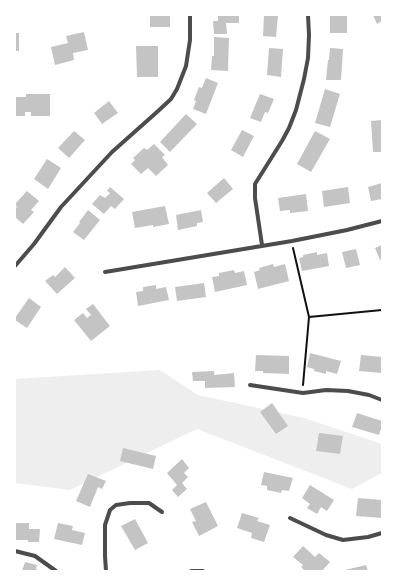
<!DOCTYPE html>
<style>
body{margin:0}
#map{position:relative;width:397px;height:586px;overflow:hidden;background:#fff;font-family:"Asap Condensed",sans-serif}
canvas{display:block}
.frame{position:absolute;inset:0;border:16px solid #fff;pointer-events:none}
</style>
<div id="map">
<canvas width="397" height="586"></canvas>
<div class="frame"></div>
</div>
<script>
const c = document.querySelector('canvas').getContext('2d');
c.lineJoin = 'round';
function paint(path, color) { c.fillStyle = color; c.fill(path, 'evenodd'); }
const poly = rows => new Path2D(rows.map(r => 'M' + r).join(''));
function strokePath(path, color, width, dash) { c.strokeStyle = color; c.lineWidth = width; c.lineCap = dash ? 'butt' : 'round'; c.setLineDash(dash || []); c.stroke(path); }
paint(poly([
 [160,370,198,395,304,418,382,444,382,473,352,489,197,429,70,490,15,483,15,379]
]), '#eee');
paint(poly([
 [150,15,170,15,170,27,150,27],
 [218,15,239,15,239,23,226,23,227,34,214,34,213,21,218,21],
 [264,15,278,15,276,37,263,36],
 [330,15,347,15,347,33,330,33],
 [373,15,382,15,382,21,377,24],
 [84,32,88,50,73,53,74,60,55,65,51,47,68,43,66,36],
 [15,33,19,33,19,51,15,51],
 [214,37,229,38,228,71,211,70,212,56,214,56],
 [136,46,158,46,158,77,137,77],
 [269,48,283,49,281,77,267,75],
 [330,48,343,49,341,80,326,80,328,60,329,60],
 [206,78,218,83,206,114,193,109,196,101,194,100,199,87,202,88],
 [325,89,340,94,330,127,315,123],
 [26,94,50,94,50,116,31,116,31,112,25,112,25,116,15,116,15,97,26,97],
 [260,94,274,99,268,113,265,112,261,122,250,118],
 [109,101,118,113,102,124,94,113],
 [186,114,197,124,170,152,160,142],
 [382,120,382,152,373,152,371,121],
 [242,130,254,136,243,157,231,150],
 [74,131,85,140,69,158,58,148],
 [315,131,330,139,311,172,297,164],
 [154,144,165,155,162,157,168,165,156,176,148,168,141,174,131,164,135,160,133,158,144,148,147,150],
 [47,159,61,168,48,189,34,179],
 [224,178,233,189,216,203,207,193],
 [382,183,382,199,371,201,368,187],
 [110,187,124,199,115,209,111,206,104,214,92,204,100,195,105,198,110,193,107,191],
 [348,187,350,203,324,207,322,191],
 [27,191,39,201,31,210,34,212,23,224,15,217,15,209,17,207,15,204],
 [306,194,308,211,290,213,290,210,280,211,278,198],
 [165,206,169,224,153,227,153,225,135,228,132,212],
 [88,210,100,220,84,240,73,232,80,223,79,222],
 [201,210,203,222,197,223,197,226,178,230,176,215],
 [382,245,382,259,380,260,375,248],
 [356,249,360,265,346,268,342,252],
 [317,252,317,255,327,253,329,266,302,271,299,258,303,257,303,255],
 [273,264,274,267,285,264,289,281,258,289,254,272,260,270,259,268],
 [65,267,75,278,57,294,45,281,53,275,55,277],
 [234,270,235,273,244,271,247,285,215,292,212,277,219,276,219,273],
 [204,283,206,297,177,301,175,287],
 [156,285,156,289,166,287,169,300,138,306,136,292,143,291,143,287],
 [29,298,41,307,27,328,15,320,15,318],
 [93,304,110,326,91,341,74,320,83,313,87,318,91,315,86,309],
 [310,353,341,361,337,374,326,371,326,374,314,371,314,369,307,367],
 [256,355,289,356,289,374,263,373,263,371,255,371],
 [361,355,382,357,382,373,359,371],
 [214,371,214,375,234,373,235,387,205,388,205,381,193,381,192,372],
 [272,403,288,426,276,434,260,412],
 [357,413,382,421,382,426,379,435,352,427],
 [319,433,343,436,340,454,316,451],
 [123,448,156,456,153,469,120,461],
 [182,459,189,468,184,473,188,477,182,483,187,489,178,497,172,490,177,485,167,473],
 [264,472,293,478,289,491,282,490,281,493,267,490,267,486,261,485],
 [88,474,106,481,102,489,98,487,90,507,76,501],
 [310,485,334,500,327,511,321,507,317,514,307,508,310,504,302,498],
 [358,498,382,500,382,518,356,516],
 [206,502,218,526,199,536,192,522,196,521,190,509],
 [242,513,259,518,257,521,270,525,264,542,251,538,252,533,237,528],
 [135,519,148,543,135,550,121,526],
 [15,523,29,523,29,529,40,529,39,542,28,542,28,540,15,540],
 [58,523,73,526,72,530,85,533,82,545,54,539],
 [303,546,315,557,319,553,330,562,322,571,305,571,301,567,303,565,293,557],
 [25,562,37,565,36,569,41,571,22,571],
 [366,565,368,571,345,571,345,570]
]), '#c4c4c4');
strokePath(poly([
 [293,248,309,317,303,385],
 [309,317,382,310]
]), '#111', 2);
strokePath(poly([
 [262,245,255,198,255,184,282,141,289,128,296,110,304,79,308,58,309,35,308,15],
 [15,266,34,244,61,207,112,152,157,112,171,99,177,89,186,66,190,40,190,15],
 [105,272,292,241,347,230,382,221],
 [250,385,303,393,326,390,348,391,369,395,382,400],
 [290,518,326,535,343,540,368,537,382,533],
 [15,551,35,556,56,571],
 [106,571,105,556,105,525,110,510,116,505,130,503,149,503,162,512],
 [191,571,203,571]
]), '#4c4c4c', 4);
</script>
